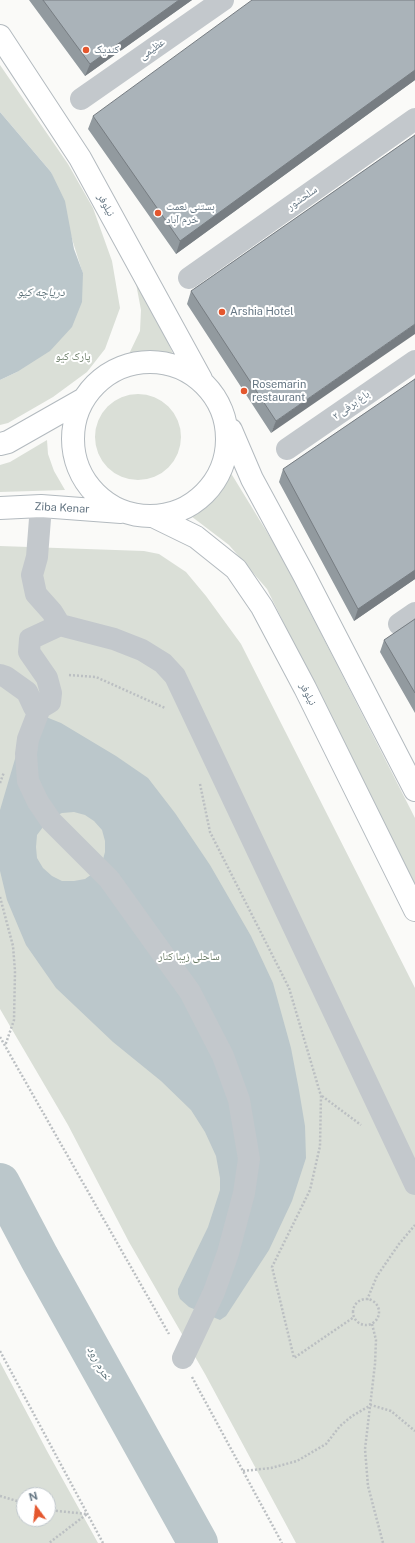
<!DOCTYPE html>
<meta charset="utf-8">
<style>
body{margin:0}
#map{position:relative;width:415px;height:1543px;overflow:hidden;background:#fafaf8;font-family:"Public Sans",sans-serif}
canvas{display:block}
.north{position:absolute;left:16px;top:1487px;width:40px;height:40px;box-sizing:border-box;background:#fff;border:1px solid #c1c8cd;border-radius:50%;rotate:345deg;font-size:11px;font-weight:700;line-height:16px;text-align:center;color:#657683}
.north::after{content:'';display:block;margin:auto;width:14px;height:18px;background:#e4572e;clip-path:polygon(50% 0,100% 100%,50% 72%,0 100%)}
</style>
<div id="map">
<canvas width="415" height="1543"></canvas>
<div class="north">N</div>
</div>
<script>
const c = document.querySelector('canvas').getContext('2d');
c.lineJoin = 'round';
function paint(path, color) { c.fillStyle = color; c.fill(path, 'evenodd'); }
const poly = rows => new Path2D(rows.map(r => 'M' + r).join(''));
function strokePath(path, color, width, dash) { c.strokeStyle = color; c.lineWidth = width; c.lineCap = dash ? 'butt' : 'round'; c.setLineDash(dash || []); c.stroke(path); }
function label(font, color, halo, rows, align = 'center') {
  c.font = font + ' "Public Sans","Noto Naskh Arabic",sans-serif'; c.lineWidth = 4; c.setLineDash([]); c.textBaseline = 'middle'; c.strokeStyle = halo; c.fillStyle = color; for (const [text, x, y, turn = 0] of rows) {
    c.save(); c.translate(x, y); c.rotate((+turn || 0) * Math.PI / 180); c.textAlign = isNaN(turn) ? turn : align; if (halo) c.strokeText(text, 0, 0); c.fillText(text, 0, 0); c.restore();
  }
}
paint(poly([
 [0,65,68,164,93,208,112,261,120,308,105,349,87,372,53,397,8,423,0,425,0,380,17,372,83,274,51,172,0,112],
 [132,262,174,356,159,352,128,356,140,331,141,310],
 '95 437a43 43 0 1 1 86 0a43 43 0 1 1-86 0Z',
 [47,440,48,454,54,471,65,490,0,492,0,465,10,462],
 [229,470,281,555,415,818,415,889,267,589,229,545,187,513,207,501,219,488],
 [0,546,144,551,159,554,186,572,206,596,241,644,415,988,415,1543,296,1543,205,1374,129,1242,68,1125,0,1009],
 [0,1362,47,1451,98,1543,0,1543],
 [24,1495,48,1495,48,1519,24,1519]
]), '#dadfd7');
paint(poly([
 [0,112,51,172,65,201,74,249,83,273,82,302,72,327,50,351,17,372,0,380],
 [46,717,61,723,116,756,148,778,175,813,210,865,251,936,273,983,291,1048,299,1090,305,1126,306,1158,292,1201,269,1250,226,1316,220,1320,189,1307,180,1299,178,1294,178,1289,208,1227,220,1190,220,1178,216,1156,205,1132,191,1110,161,1081,113,1042,56,988,26,945,7,900,0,871,0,810,20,742],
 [74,812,85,815,94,821,102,830,105,841,105,852,102,863,95,872,85,879,74,881,62,881,52,876,43,868,37,858,36,847,37,835,49,819,62,813]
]), '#bbc7cb');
strokePath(poly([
 [0,1183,39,1257,198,1543]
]), '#bbc7cb', 40);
const secondary = poly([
 [0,36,80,158,201,379],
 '73 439a77 77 0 1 1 154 0a77 77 0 1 1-154 0Z',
 [231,430,252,479,304,575,415,790],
 [0,444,8,442,82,400],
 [0,508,41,506,121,512],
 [155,517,196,537,236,569,262,607,305,688,415,910]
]);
strokePath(secondary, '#b3babf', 24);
strokePath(poly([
 [69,675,96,677,165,708],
 [0,783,4,772],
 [200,784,210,832,289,988,321,1096,320,1146,310,1190,272,1267,294,1358,354,1317],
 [0,897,13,946,15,971,14,1020,5,1046],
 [0,1037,169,1334],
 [322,1096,361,1125],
 '353 1312a13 13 0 1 1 26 0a13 13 0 1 1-26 0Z',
 [367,1300,377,1276,399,1244,415,1225],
 [372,1324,376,1340,375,1364,365,1449,368,1486,383,1543],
 [0,1351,103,1543],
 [192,1377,282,1543],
 [243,1471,271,1468,297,1461,326,1444,340,1426,352,1416,371,1405,391,1411,415,1431],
 [0,1496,24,1503],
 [48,1510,87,1514,49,1543]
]), '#bbbfc2', 2.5, [2, 2]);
strokePath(poly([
 [81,99,223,0],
 [189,278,415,119],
 [287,449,415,361],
 [399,624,415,613],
 [60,625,114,639,142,650,163,663,175,676,415,1184],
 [0,675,6,677,27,692,34,707,40,708,50,702,51,693,47,678,29,652,30,639,60,625,52,612,36,594,32,575,37,557,41,506],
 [40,708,28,739,26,754,28,781,38,802,51,821,109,879,190,992,223,1056,239,1100,249,1159,244,1193,228,1253,214,1292,183,1358]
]), '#c3c8cc', 22);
strokePath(secondary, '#fff', 22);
paint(poly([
 [29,0,192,0,85,76],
 [415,0,415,80,176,254,88,129,93,116],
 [415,135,271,433,187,304,191,291],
 [415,379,415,579,354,621,279,482,283,469],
 [415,619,415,713,380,652,384,640]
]), '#929a9f');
paint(poly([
 [179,0,192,0,85,76,90,64],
 [415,70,415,80,176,254,180,241],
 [415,324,415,334,271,433,276,421],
 [415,570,415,579,354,621,358,609]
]), '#777d82');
const building = poly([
 [43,0,179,0,90,64,43,0],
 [252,0,415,0,415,70,180,241,93,116,252,0],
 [415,135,415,324,276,421,191,291,415,135],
 [415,379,415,570,358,609,283,469,415,379],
 [415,619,415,693,384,640,415,619]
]);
paint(building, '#aab3b9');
strokePath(building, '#777d82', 1);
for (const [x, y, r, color] of [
 [86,50,4,"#e4572e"],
 [158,213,4,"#e4572e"],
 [222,312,4,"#e4572e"],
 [244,391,4,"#e4572e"]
]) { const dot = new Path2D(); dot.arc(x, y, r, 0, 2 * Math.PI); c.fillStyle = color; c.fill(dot); strokePath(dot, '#fff', 1.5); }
label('11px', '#657683', '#fff', [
 ["عظیمی",152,49,-35],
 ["سلحشور",302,198,-35],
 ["نیلوفر",106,205,61],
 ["باغ برفی ۲",351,405,-35],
 ["Ziba Kenar",62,508,3],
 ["نیلوفر",308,694,63]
]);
label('11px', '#657683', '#fff', [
 ["کندیک",94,50],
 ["بستنی نعمت",166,207],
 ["خرم آباد",166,220],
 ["Arshia Hotel",230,312],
 ["Rosemarin",252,385],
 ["restaurant",252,398]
], 'left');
label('11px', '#687a64', '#fff', [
 ["پارک کیو",73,357],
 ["ساحلی زیبا کنار",189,957]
]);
label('italic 12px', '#60757c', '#fff', [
 ["دریاچه کیو",41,292],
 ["خرم رود",99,1363,61]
]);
</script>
